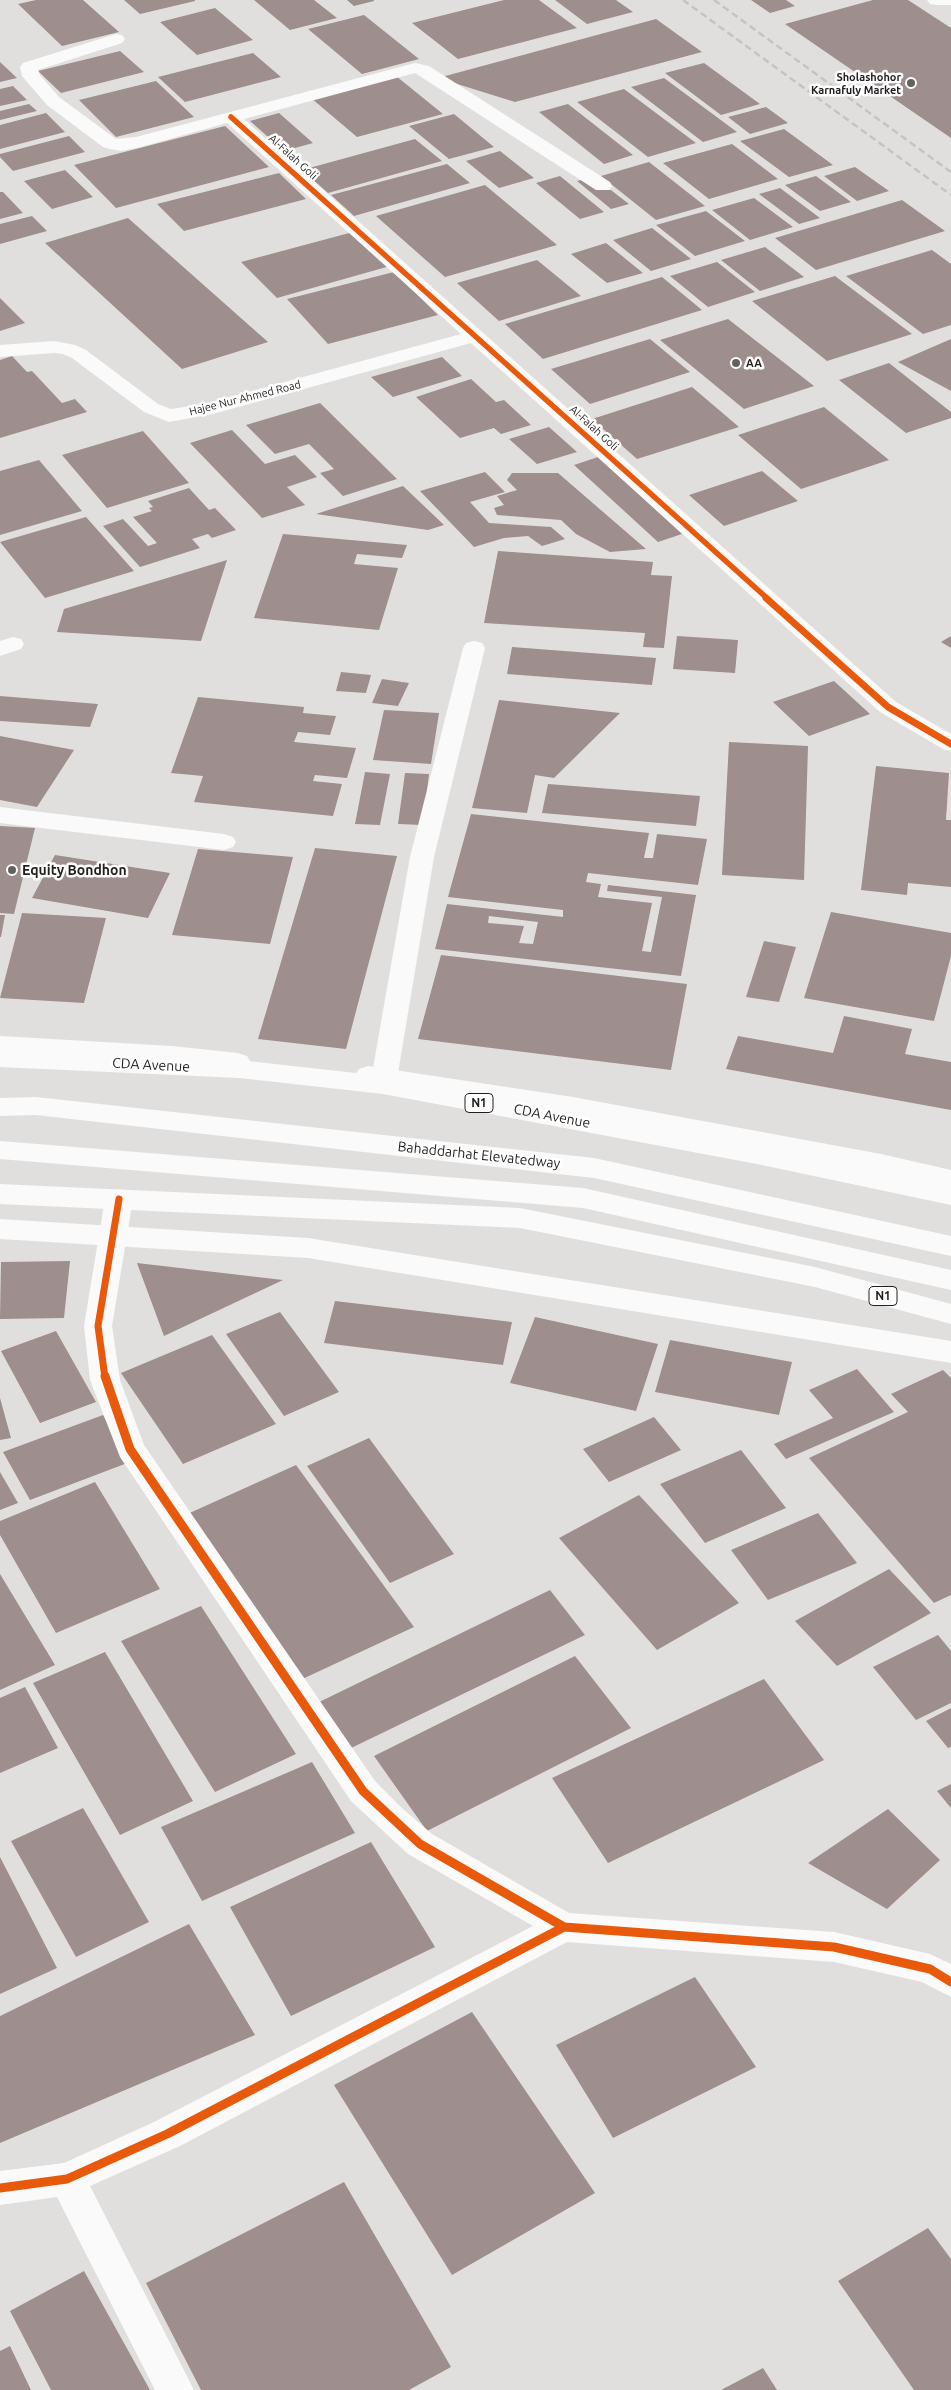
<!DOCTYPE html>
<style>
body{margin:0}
canvas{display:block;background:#e1dfdd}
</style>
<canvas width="951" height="2390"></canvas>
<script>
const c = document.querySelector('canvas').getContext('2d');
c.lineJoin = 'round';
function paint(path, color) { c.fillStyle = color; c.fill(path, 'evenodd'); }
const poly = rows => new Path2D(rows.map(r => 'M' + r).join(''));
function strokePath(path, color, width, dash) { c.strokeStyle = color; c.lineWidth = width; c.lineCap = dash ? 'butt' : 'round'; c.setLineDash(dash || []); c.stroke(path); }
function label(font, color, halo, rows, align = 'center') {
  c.font = font + ' Ubuntu,sans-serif'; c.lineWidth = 5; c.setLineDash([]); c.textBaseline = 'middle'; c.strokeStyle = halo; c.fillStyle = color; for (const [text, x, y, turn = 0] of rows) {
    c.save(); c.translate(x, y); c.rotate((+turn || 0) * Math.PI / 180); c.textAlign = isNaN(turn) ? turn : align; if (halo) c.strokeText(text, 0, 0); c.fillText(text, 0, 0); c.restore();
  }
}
paint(poly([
 [36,0,83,0,119,32,62,46,18,4],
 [124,0,195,0,195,1,140,14],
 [254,0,314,0,337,18,290,30],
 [347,0,374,0,374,1,354,6],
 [504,0,539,0,577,28,458,59,412,23],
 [555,0,616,0,633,12,587,24],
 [751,0,786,0,795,6,770,13],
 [873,0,908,0,951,28,951,138,785,24],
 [215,8,253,40,197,55,160,22],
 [364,15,419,59,362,74,308,29],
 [656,19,702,52,515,102,438,78],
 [120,51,144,72,61,93,38,71],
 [253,53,281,77,185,102,158,77],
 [0,62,17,78,0,82],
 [704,63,760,104,721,115,665,73],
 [396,76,443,114,357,137,311,98],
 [664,78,737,132,703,142,631,87],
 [156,81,194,117,116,137,79,100],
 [13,86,27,100,0,106,0,89],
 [624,89,696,143,648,157,577,102],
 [29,104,37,111,0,120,0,111],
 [568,104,633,155,604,164,539,112],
 [766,107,788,123,750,134,728,117],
 [46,113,65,132,0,149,0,125],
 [279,113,313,143,284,151,250,121],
 [454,114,494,147,449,159,409,126],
 [225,126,269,167,116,208,74,165],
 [784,129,833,165,789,177,740,141],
 [69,136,85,152,13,171,0,157,0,154],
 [415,139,442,161,328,193,302,170],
 [732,144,778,179,709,199,663,163],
 [500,151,534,178,499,188,466,161],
 [649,162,705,206,656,220,601,176],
 [447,164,470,183,354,216,331,195],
 [855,167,889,191,857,201,824,176],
 [65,170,93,197,52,209,24,181],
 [279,173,306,199,184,231,157,204],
 [560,176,604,212,580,219,536,183],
 [816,176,851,202,820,211,785,185],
 [594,177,629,204,611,209,577,181],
 [485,185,557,245,445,277,376,216],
 [780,188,820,218,799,224,759,194],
 [0,192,3,192,23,213,0,219],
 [754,198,793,227,750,240,712,210],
 [902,200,945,231,816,270,775,238],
 [706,211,745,241,695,256,656,225],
 [32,216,47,231,0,244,0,224],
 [128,218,268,342,182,369,45,243],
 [652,228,691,259,651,271,613,240],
 [353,232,390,266,277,298,241,262],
 [606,243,643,273,607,283,571,254],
 [765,247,804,277,760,291,721,260],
 [932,250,951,264,951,325,923,334,846,276],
 [537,260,581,296,499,321,457,283],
 [717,262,755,292,708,307,670,276],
 [394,272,438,315,328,344,287,299],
 [835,276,912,334,827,361,752,301],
 [662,277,702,310,543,359,505,324],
 [0,298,25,323,0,331],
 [728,319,814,386,744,409,660,340],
 [650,339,690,372,590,404,551,369],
 [951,339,951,391,898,362],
 [12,356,27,372,32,371,62,403,75,399,87,412,0,438,0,360],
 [442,357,462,376,393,397,371,377],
 [889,363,951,412,951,418,906,433,839,380],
 [471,379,496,402,504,400,531,425,501,434,494,428,460,438,416,397],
 [692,387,739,427,637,459,592,419],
 [320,403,397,479,343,496,320,473,334,469,309,444,275,454,246,425],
 [824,407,889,460,801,489,738,435],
 [549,427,577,452,537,464,509,439],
 [232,430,265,464,295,455,317,477,287,487,305,505,262,518,190,443],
 [143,431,189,483,107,508,62,455],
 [598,457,682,534,658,542,574,465],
 [39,460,82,511,0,535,0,471],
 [762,471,798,501,724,526,689,495],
 [485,472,505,492,470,502,489,523,551,527,565,539,542,546,528,536,504,538,474,547,420,491],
 [512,473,558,473,646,549,610,552,576,534,561,520,497,515,494,508,504,505,497,496,517,490,507,480],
 [403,486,444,525,428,530,316,514],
 [189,488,209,510,215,508,236,530,212,538,208,534,192,539,200,548,140,567,103,526,123,519,148,546,157,543,133,517,152,511,149,508,153,507,148,501],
 [86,517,134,571,45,598,0,542],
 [283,534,407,545,402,558,357,554,354,564,398,568,379,630,254,618],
 [498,551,653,562,651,575,672,576,664,648,643,647,645,633,484,623],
 [227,560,201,641,57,632,64,609],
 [677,636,738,640,735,673,673,669],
 [951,636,951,648,941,642],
 [512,647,656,658,652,685,507,674],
 [341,672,371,675,366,693,336,691],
 [382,679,409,683,398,706,372,703],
 [834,681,870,714,809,736,773,702],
 [0,696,98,704,90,727,0,721],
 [198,697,304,707,303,713,336,716,330,735,298,732,294,742,356,748,347,778,315,775,313,781,342,784,333,816,194,802,203,776,171,773],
 [499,700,620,713,554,778,535,775,527,813,472,808],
 [384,710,439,713,431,764,373,760],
 [0,736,74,750,37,807,0,800],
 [729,742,808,746,804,880,722,875],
 [876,766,949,773,946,820,951,820,951,887,908,883,907,895,861,890],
 [365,772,390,774,380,825,355,824],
 [405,773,429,774,423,825,398,824],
 [548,784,700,796,696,826,542,813],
 [471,814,649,833,644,858,653,858,657,834,707,839,698,885,588,873,586,882,601,884,598,897,652,903,642,951,651,952,662,897,607,891,608,885,696,895,681,976,435,949,447,904,563,917,563,910,448,897],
 [489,916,538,922,533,944,519,943,524,926,488,923],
 [0,826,35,828,14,914,0,913],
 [315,848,397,856,346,1049,258,1039],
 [198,849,293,857,270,944,172,935],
 [55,855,170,873,148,918,32,898],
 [831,912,951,933,951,956,934,1021,804,998],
 [22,913,106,918,84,1003,0,998],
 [0,915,5,915,1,937,0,937],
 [764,941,796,947,779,1002,746,997],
 [441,955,687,984,671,1070,418,1039],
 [844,1016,912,1029,905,1054,951,1062,951,1110,726,1069,738,1036,833,1053],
 [70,1261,64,1318,0,1319,1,1262],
 [137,1263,283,1280,164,1336],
 [335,1301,512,1322,503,1365,324,1343],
 [280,1312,339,1392,284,1416,226,1334],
 [535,1317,658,1344,636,1411,510,1383],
 [56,1331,96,1402,40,1423,1,1351],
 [212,1335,276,1424,183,1464,121,1373],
 [670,1340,792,1362,779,1415,655,1392],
 [857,1369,894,1412,786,1459,774,1444,833,1418,809,1390],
 [943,1370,951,1378,951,1595,934,1603,809,1458,908,1412,891,1394],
 [0,1398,11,1438,0,1440],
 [103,1415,130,1462,30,1500,3,1452],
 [654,1417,681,1450,609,1482,583,1449],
 [369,1438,454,1554,390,1583,307,1466],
 [741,1450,786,1508,705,1543,660,1484],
 [296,1465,414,1627,296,1682,183,1516],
 [0,1472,18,1503,0,1510],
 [95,1482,160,1589,56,1633,0,1535,0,1521],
 [639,1495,739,1603,657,1650,559,1538],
 [818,1513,857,1563,768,1600,731,1550],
 [889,1569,931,1613,837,1666,795,1621],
 [0,1574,55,1665,0,1690],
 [550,1590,585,1635,347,1750,315,1704],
 [201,1606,296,1754,215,1792,121,1641],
 [938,1635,951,1651,951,1703,916,1720,873,1667],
 [105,1652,193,1801,120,1835,33,1683],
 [575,1656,631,1728,427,1831,374,1756],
 [764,1679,824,1760,608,1863,552,1778],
 [25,1687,58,1748,0,1773,0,1698],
 [951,1708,951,1747,948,1748,926,1721],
 [312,1762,355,1833,202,1901,161,1827],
 [951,1784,951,1808,937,1791],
 [83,1808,149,1922,76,1957,11,1841],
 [888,1809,940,1860,887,1909,808,1863],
 [371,1842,435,1947,291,2016,230,1907],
 [0,1857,57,1968,0,1994],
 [189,1924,255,2035,0,2143,0,2016],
 [695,1977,756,2067,613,2138,556,2045],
 [472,2012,595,2193,452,2275,334,2085],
 [344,2182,451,2367,409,2390,201,2390,146,2283],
 [928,2228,951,2259,951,2390,914,2390,838,2281],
 [84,2271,150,2390,51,2390,10,2311],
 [10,2346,31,2390,0,2390,0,2351],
 [763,2368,777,2390,721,2390]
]), '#9e8e8d');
paint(poly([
 [927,0,951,0,951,5,936,5,930,4,927,0],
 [116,34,122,35,125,39,122,43,38,70,40,75,59,97,116,139,136,137,415,63,429,66,610,182,612,186,610,190,596,190,415,73,244,119,896,702,951,734,951,751,943,749,880,712,471,343,213,414,169,422,144,412,72,358,63,354,54,353,0,357,0,345,54,341,75,345,86,350,158,404,171,409,204,404,461,334,227,123,137,148,121,151,110,149,103,147,47,105,22,76,20,67,23,63,116,34],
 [13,637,21,639,24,644,21,649,0,656,0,641,13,637],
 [474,641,482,643,485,648,434,857,396,1085,392,1091,383,1094,374,1091,370,1085,410,857,463,648,466,643,474,641],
 [0,807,224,834,233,837,236,842,233,847,224,850,0,823,0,807],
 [119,1189,129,1192,133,1199,112,1326,120,1380,144,1445,375,1781,403,1809,432,1834,569,1913,834,1932,930,1954,951,1964,951,1997,922,1982,834,1962,567,1942,180,2146,90,2186,194,2390,155,2390,57,2197,0,2205,0,2171,64,2163,154,2122,533,1926,408,1854,351,1801,120,1457,90,1380,84,1326,105,1199,109,1192,119,1189]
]), '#fafafa');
paint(poly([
 [0,1036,172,1046,238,1053,247,1056,251,1062,247,1068,238,1071,172,1064,0,1054,0,1036],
 [368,1066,573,1097,881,1154,951,1170,951,1190,881,1174,573,1115,359,1081,355,1075,359,1069,368,1066],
 [0,1219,308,1238,951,1341,951,1363,308,1258,0,1239,0,1219]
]), '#fafafa');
paint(poly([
 [0,1049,239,1060,383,1076,757,1146,951,1185,951,1205,757,1164,383,1094,239,1078,0,1067,0,1049],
 [36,1097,594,1158,951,1236,951,1256,594,1178,36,1115,0,1116,0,1098,36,1097],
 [0,1141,583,1188,951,1270,951,1290,583,1208,0,1159,0,1141],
 [0,1184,520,1208,815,1267,951,1304,951,1324,815,1287,520,1228,0,1204,0,1184]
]), '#fafafa');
strokePath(poly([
 [683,0,951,195],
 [714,0,951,172]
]), '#c4c4c3', 2.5, [7, 4]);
strokePath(poly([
 [231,117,768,599]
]), '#e8590c', 5.5);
strokePath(poly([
 [766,598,888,707,951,744],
 [105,1378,98,1326,119,1199]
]), '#e8590c', 7);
strokePath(poly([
 [105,1376,130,1449,363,1791,420,1844,564,1927,834,1947,930,1969,951,1982],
 [0,2188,67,2179,167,2134,564,1927]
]), '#e8590c', 9);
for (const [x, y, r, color] of [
 [911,83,5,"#646261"],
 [736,363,5,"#646261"],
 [12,870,5,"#646261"]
]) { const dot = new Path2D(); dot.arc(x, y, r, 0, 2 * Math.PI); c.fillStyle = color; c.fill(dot); strokePath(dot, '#fff', 2); }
label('bold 11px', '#211f1e', '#fff', [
 ["Sholashohor",901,77],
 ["Karnafuly Market",901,90],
 ["AA",746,363,"left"]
], 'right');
label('11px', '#211f1e', '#fff', [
 ["Al-Falah Goli",293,157,42],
 ["Hajee Nur Ahmed Road",245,398,-14],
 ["Al-Falah Goli",594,428,42]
]);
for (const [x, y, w] of [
 [479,1103,28],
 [883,1296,28]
]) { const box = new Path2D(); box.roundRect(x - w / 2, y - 9.5, w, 19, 4); c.fillStyle = '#fff'; c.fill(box); strokePath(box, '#211f1e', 1); }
label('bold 12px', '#211f1e', null, [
 ["N1",479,1103],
 ["N1",883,1296]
]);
label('bold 14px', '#211f1e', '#fff', [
 ["Equity Bondhon",22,870]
], 'left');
label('14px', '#211f1e', '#fff', [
 ["CDA Avenue",151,1065,3],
 ["CDA Avenue",552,1116,11],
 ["Bahaddarhat Elevatedway",479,1155,6]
]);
</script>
